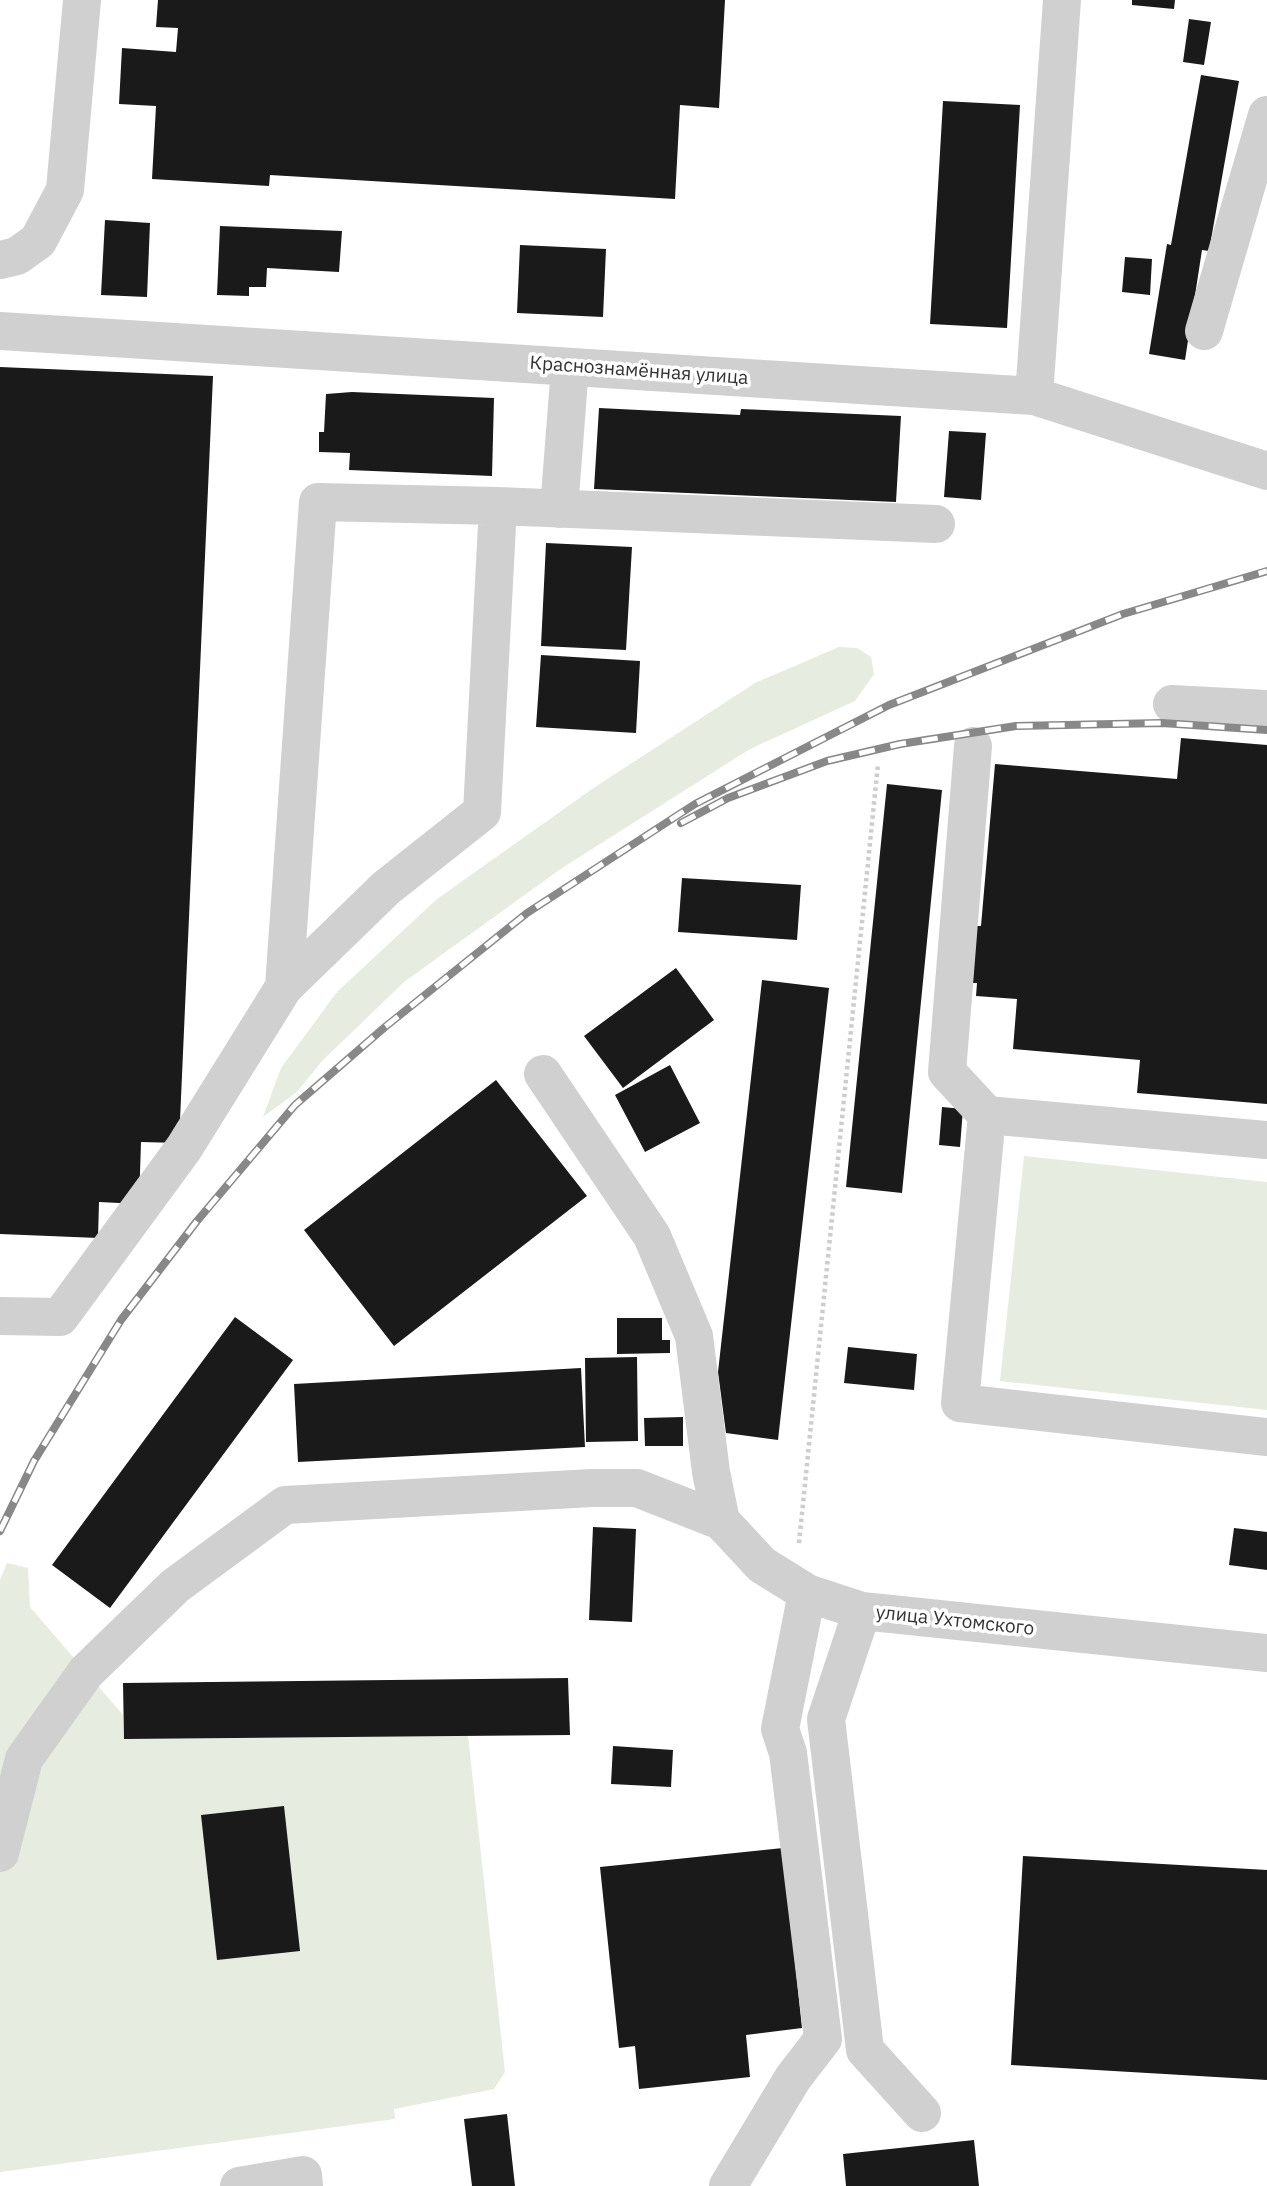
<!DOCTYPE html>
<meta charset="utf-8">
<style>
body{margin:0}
canvas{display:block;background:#fff}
</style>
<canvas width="1267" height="2186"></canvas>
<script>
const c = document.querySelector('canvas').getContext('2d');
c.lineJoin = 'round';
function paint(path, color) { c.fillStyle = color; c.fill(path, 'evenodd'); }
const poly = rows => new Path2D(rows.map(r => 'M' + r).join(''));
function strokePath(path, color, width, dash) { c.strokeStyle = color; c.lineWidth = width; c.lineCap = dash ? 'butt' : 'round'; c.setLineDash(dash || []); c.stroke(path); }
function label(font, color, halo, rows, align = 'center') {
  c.font = font + ' "IBM Plex Sans",sans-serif'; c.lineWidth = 7; c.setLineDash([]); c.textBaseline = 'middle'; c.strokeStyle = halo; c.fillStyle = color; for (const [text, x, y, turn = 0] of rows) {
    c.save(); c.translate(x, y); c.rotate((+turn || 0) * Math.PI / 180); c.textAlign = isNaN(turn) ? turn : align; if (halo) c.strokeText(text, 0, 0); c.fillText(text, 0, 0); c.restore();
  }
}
paint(poly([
 [839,647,857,648,871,657,874,674,855,701,750,749,562,868,404,982,322,1061,297,1092,263,1117,281,1068,337,992,437,899,595,787,755,683],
 [1024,1156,1267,1182,1267,1410,1000,1381],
 [7,1563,28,1568,30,1607,123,1715,124,1739,468,1736,505,2072,494,2089,394,2109,395,2119,0,2172,0,1580]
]), '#e6ecdf');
paint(poly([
 [158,0,725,0,719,108,680,105,675,199,270,175,269,186,152,179,156,106,119,104,122,48,176,52,178,28,156,27],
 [1132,0,1175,0,1174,9,1132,5],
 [1189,19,1211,22,1204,65,1183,62],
 [1201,75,1239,81,1209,251,1202,250,1185,360,1149,354,1167,244,1171,245],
 [943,101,1020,105,1007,328,930,324],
 [105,220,150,223,147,297,101,295],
 [220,226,342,231,339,272,267,268,266,287,249,287,249,296,217,295],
 [520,245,606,249,603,317,517,313],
 [1125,257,1152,259,1150,295,1122,292],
 [0,367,213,376,179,1143,141,1142,139,1204,99,1202,98,1238,0,1234],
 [352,392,494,398,492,476,349,470,350,453,319,452,319,432,324,432,326,394],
 [599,408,740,415,741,409,901,416,896,502,594,489],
 [949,431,986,433,981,500,944,497],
 [546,543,632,547,626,650,541,646],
 [541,655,640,661,636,733,536,727],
 [1181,738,1267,745,1267,1104,1137,1093,1140,1060,1013,1049,1017,999,976,996,977,983,968,983,973,926,981,926,995,764,1177,779],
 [887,784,942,790,902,1193,846,1187],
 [682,878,801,885,797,940,678,932],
 [676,968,714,1020,623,1088,584,1036],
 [762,980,829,988,778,1440,726,1433,718,1372],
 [670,1065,700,1123,645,1152,615,1095],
 [496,1080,587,1196,394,1346,304,1230],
 [942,1107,963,1109,960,1147,939,1145],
 [235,1317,293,1360,110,1608,52,1565],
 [617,1318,662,1318,662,1340,670,1340,670,1353,617,1354],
 [848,1347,917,1354,914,1390,844,1383],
 [637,1357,638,1441,586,1442,585,1358],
 [581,1368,585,1447,298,1462,294,1384],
 [683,1417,683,1446,645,1446,644,1418],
 [593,1527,636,1529,632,1622,589,1620],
 [1234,1528,1267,1532,1267,1570,1229,1565],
 [568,1678,570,1735,124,1739,123,1683],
 [613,1746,673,1750,671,1787,611,1784],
 [284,1806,300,1951,217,1960,201,1815],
 [783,1848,802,2028,746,2035,750,2077,639,2089,635,2046,619,2048,600,1867],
 [1023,1856,1267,1870,1267,2080,1011,2065],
 [507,2114,515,2186,472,2186,464,2119],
 [974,2140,979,2186,846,2186,843,2154]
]), '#1a1a1a');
strokePath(poly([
 [799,1543,878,764]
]), '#cdcdcd', 4.5, [3.5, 3.5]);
strokePath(poly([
 [0,260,17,256,38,241,65,190,82,0],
 [0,331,1034,396,1267,471],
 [1204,331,1267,115],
 [1034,396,1062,0],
 [559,509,570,367],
 [1172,704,1267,709],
 [973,746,947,1072,987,1115,1267,1140],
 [284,987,386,888,482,812,498,506],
 [543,1074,652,1236,694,1336,711,1472,721,1521,762,1565,807,1593,862,1611,1267,1653],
 [987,1115,960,1403,1267,1437],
 [0,1316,60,1317,184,1148,284,987,318,502,498,506,936,524],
 [862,1611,826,1719,865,2050,922,2113],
 [0,1853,24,1759,86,1672,175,1586,285,1505,592,1488,637,1488,721,1521],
 [239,2186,303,2175,304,2186],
 [728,2186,793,2078,823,2039,788,1753,780,1729,807,1593]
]), '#d0d0d0', 38);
const rail = poly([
 [681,823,728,798,827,761,900,744,1016,726,1162,723,1267,730],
 [0,1531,34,1461,121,1320,197,1221,295,1105,385,1027,527,913,695,804,889,705,1123,614,1267,571]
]);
strokePath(rail, '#888', 8);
strokePath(rail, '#fff', 5, [16]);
label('19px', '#333', '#fff', [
 ["Краснознамённая улица",639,371,4],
 ["улица Ухтомского",955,1621,6]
]);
</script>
